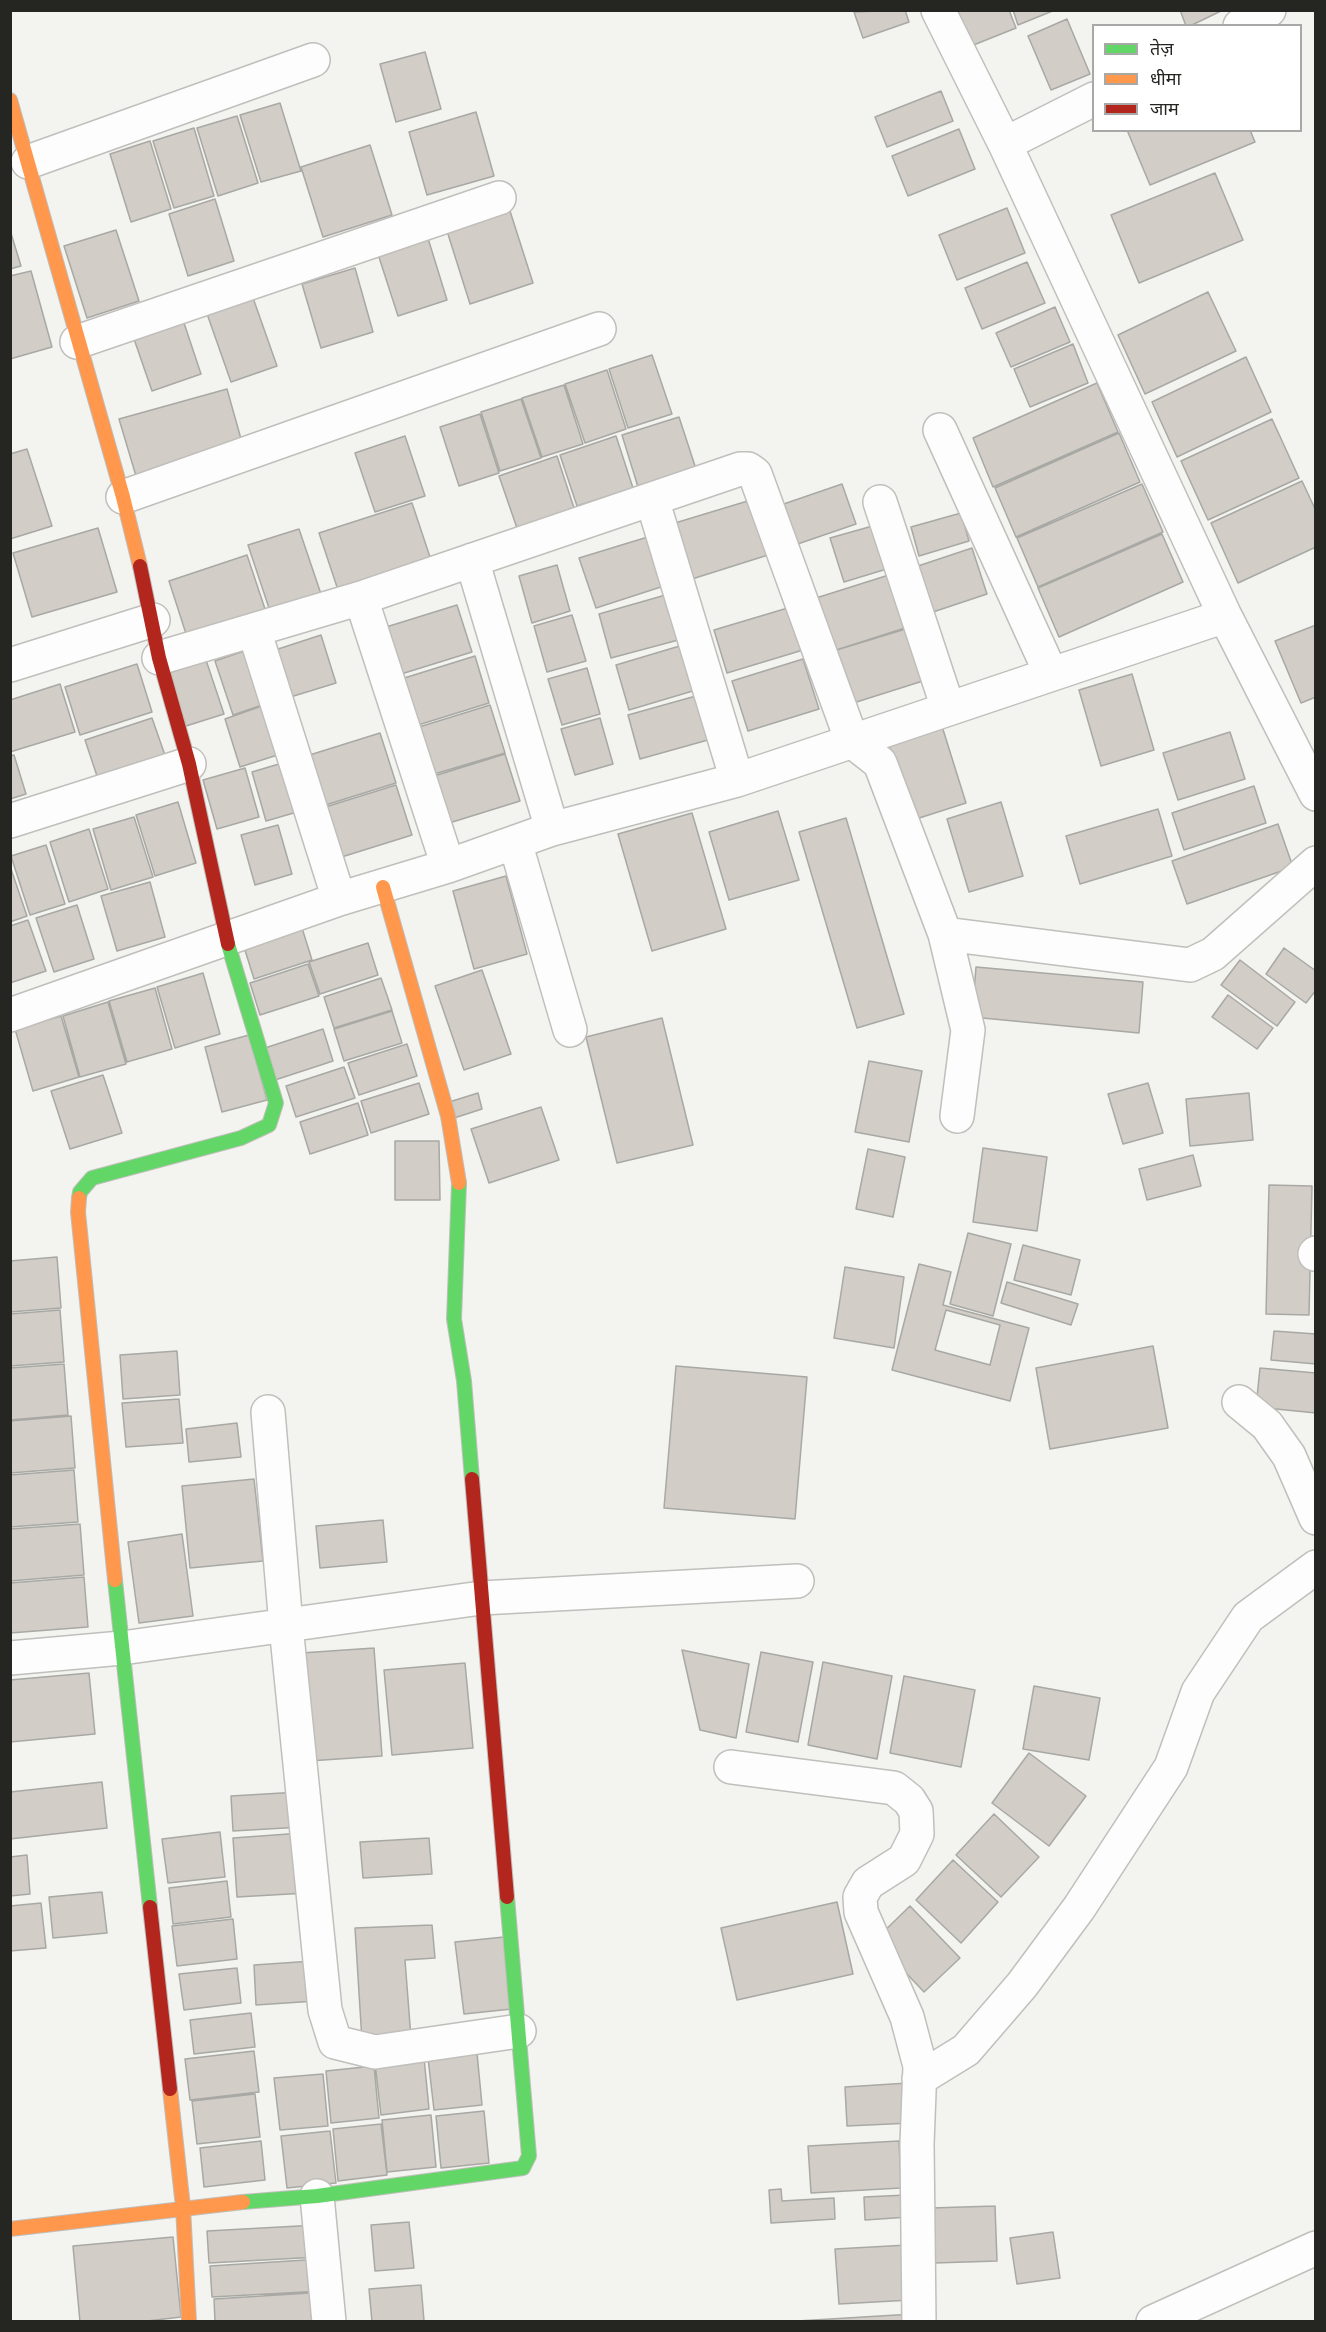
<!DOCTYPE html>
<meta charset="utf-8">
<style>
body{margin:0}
#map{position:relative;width:1326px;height:2332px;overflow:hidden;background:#f3f3ef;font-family:Lato,"Noto Sans Devanagari",sans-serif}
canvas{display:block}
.frame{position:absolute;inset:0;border:12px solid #252522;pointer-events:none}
.legend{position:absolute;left:1092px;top:24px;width:210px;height:108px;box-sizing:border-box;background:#fff;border:2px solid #a8a8a7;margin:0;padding:8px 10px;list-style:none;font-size:18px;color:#252522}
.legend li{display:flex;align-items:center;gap:12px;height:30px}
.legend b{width:30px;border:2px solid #a8a8a7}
</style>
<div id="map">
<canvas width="1326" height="2332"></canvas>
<div class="frame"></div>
<ul class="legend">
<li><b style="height:8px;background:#63d668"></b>तेज़</li>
<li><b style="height:8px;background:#ff974d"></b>धीमा</li>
<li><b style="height:8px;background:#b3261e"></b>जाम</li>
</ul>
</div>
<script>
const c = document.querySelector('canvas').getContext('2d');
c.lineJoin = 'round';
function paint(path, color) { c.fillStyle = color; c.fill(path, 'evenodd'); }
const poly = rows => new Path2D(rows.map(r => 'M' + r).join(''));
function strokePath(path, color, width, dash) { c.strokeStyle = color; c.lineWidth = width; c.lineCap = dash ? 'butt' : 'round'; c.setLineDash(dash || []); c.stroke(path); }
const building = poly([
 [905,10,909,22,863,38,854,12,905,10],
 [957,10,1009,10,1016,28,971,46,957,10],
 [1013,10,1055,10,1018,25,1013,10],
 [1180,10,1223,10,1190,26,1186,26,1180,10],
 [1067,19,1090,74,1051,90,1028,36,1067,19],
 [425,52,441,109,396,122,380,64,425,52],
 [941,91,953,121,887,147,875,117,941,91],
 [280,103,301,171,261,182,240,115,280,103],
 [476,112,494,176,427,195,409,132,476,112],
 [237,116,258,183,218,196,197,128,237,116],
 [194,128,214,196,174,208,153,141,194,128],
 [959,129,975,169,908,196,892,156,959,129],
 [1127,130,1250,130,1255,142,1150,185,1127,130],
 [150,141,171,209,131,222,110,154,150,141],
 [370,145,392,215,323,237,301,167,370,145],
 [1215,173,1243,240,1139,283,1111,215,1215,173],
 [215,199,234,261,188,276,169,214,215,199],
 [1007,208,1025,253,957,280,939,235,1007,208],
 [510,211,533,283,470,304,447,231,510,211],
 [10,230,21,266,10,269,10,230],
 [116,230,139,301,87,318,64,246,116,230],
 [427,235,447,300,398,316,377,251,427,235],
 [1027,262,1045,303,982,329,965,288,1027,262],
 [355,268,373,332,321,348,302,284,355,268],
 [31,271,52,347,10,359,10,276,31,271],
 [1208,292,1236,351,1145,394,1118,335,1208,292],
 [252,295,277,366,231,382,206,311,252,295],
 [1055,307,1070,342,1011,367,996,333,1055,307],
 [184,323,201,374,152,391,134,339,184,323],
 [1073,344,1088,383,1030,407,1014,369,1073,344],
 [652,355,672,414,628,428,609,369,652,355],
 [1246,357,1271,412,1177,457,1152,402,1246,357],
 [607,370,626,429,585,443,565,384,607,370],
 [1097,383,1118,432,993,487,973,438,1097,383],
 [564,385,583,444,542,457,522,398,564,385],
 [227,389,243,446,136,476,119,419,227,389],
 [521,399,541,458,500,471,481,412,521,399],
 [480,414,499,473,459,486,440,427,480,414],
 [679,417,696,469,638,487,622,435,679,417],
 [1272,419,1299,478,1208,520,1181,461,1272,419],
 [1119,433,1140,482,1016,537,995,488,1119,433],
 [405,436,425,496,375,512,355,453,405,436],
 [616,436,633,488,577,506,560,455,616,436],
 [27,449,52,526,10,539,10,454,27,449],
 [557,456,575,511,518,531,499,476,557,456],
 [1302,481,1316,511,1316,547,1238,583,1211,523,1302,481],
 [842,484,856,524,786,548,772,508,842,484],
 [1142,484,1163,532,1038,587,1017,538,1142,484],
 [751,500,768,555,692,579,675,523,751,500],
 [412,503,431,560,338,590,319,533,412,503],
 [961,513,969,541,919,556,911,527,961,513],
 [876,525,890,568,844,582,830,538,876,525],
 [98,528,117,592,32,617,13,553,98,528],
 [299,529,321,594,270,611,248,545,299,529],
 [1162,534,1183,582,1059,637,1038,588,1162,534],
 [651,536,667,585,596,608,579,558,651,536],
 [972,548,987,594,933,612,918,566,972,548],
 [247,555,268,618,189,643,169,581,247,555],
 [557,565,570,611,532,623,519,576,557,565],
 [892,574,908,627,830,652,813,599,892,574],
 [669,594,682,639,611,658,599,614,669,594],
 [457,605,472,652,398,675,383,628,457,605],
 [791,607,803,650,727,673,714,630,791,607],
 [572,615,586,661,547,672,534,626,572,615],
 [1316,625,1316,697,1301,703,1275,641,1316,625],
 [909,628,926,680,847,705,830,652,909,628],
 [321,635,336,683,284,699,269,652,321,635],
 [683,645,696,690,629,710,616,665,683,645],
 [253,648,271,702,233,715,215,661,253,648],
 [475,656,489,703,415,726,401,679,475,656],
 [803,659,819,709,748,731,732,681,803,659],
 [206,660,224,714,186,726,168,673,206,660],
 [137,664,152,712,80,735,65,687,137,664],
 [587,668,600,714,562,725,548,679,587,668],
 [1132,674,1154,750,1101,766,1079,690,1132,674],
 [60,684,75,732,10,752,10,700,60,684],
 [703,694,715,738,640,759,628,715,703,694],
 [273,702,290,751,240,767,225,719,273,702],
 [490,705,505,753,431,775,416,728,490,705],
 [152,718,167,761,99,782,85,740,152,718],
 [600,718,613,764,575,775,561,729,600,718],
 [941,723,966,803,913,820,887,740,941,723],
 [1230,732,1245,779,1178,800,1163,753,1230,732],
 [380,733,396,783,316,808,300,758,380,733],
 [505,754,520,801,446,824,431,777,505,754],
 [14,755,26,794,10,799,10,756,14,755],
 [289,761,304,810,266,821,252,772,289,761],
 [245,768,259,817,217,829,203,780,245,768],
 [396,785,412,835,332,860,316,810,396,785],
 [1254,786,1266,823,1184,850,1172,813,1254,786],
 [178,802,196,863,155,876,136,815,178,802],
 [1001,802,1023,876,969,892,947,819,1001,802],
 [1158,809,1172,856,1080,884,1066,836,1158,809],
 [778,811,799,880,729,900,709,832,778,811],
 [692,813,726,929,652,951,618,834,692,813],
 [134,817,153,877,111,890,93,829,134,817],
 [846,818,904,1014,857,1028,799,832,846,818],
 [1278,824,1293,867,1187,904,1172,861,1278,824],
 [278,825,292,874,255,885,241,835,278,825],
 [89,829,108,889,69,902,50,842,89,829],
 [46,845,65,904,30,915,11,856,46,845],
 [10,866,27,916,10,922,10,866],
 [506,876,527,954,474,969,453,891,506,876],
 [150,882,165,937,117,951,101,896,150,882],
 [77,905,94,959,54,972,36,918,77,905],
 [28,920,46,971,10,983,10,926,28,920],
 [302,928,312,960,254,979,244,947,302,928],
 [368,943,378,975,320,994,309,962,368,943],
 [1284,948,1316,971,1316,990,1306,1003,1266,974,1284,948],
 [1240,960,1295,1002,1277,1026,1221,985,1240,960],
 [308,964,319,996,260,1015,250,983,308,964],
 [976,967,1143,982,1139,1033,972,1017,976,967],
 [482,970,511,1054,464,1070,435,986,482,970],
 [203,973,220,1034,175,1048,157,987,203,973],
 [381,978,392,1010,334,1028,324,997,381,978],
 [155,988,172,1049,127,1062,109,1001,155,988],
 [1228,995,1273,1028,1257,1049,1212,1017,1228,995],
 [108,1002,126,1064,80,1077,63,1016,108,1002],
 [392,1011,402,1043,344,1061,334,1029,392,1011],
 [61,1016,79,1077,33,1091,15,1029,61,1016],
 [662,1018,693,1145,617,1163,586,1037,662,1018],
 [323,1029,333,1061,275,1080,265,1048,323,1029],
 [249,1035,267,1100,222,1112,205,1047,249,1035],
 [407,1044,417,1076,359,1095,348,1063,407,1044],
 [869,1061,922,1071,909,1142,855,1132,869,1061],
 [344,1067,355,1098,296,1117,286,1086,344,1067],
 [103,1075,122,1133,70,1149,51,1091,103,1075],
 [419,1083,429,1114,371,1133,361,1101,419,1083],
 [1148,1083,1163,1133,1123,1144,1108,1094,1148,1083],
 [478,1093,482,1109,451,1119,446,1103,478,1093],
 [1249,1093,1253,1140,1190,1146,1186,1099,1249,1093],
 [358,1103,368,1135,310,1154,300,1122,358,1103],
 [541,1107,559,1160,489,1183,471,1129,541,1107],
 [395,1141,439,1141,440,1200,395,1200,395,1141],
 [983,1148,1047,1157,1037,1231,973,1222,983,1148],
 [868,1149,905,1157,893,1217,856,1209,868,1149],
 [1193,1155,1201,1186,1147,1200,1139,1169,1193,1155],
 [1269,1185,1312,1186,1309,1315,1266,1314,1269,1185],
 [968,1233,1011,1244,993,1316,950,1304,968,1233],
 [1023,1245,1080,1260,1071,1295,1014,1280,1023,1245],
 [57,1257,61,1308,10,1312,10,1261,57,1257],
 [919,1264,951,1272,943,1305,1029,1328,1010,1401,892,1370,919,1264],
 [946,1310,1000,1325,990,1365,935,1350,946,1310],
 [845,1267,904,1277,894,1348,834,1338,845,1267],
 [1007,1282,1078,1304,1071,1325,1001,1303,1007,1282],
 [60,1310,64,1362,10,1366,10,1314,60,1310],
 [1274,1331,1316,1334,1316,1364,1271,1360,1274,1331],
 [1153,1346,1168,1428,1050,1449,1036,1368,1153,1346],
 [177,1351,180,1395,123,1399,120,1355,177,1351],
 [64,1364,68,1415,10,1420,10,1368,64,1364],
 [676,1366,807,1377,795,1519,664,1508,676,1366],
 [1260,1368,1316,1373,1316,1413,1256,1407,1260,1368],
 [179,1399,183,1443,126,1447,122,1403,179,1399],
 [71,1416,75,1468,10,1473,10,1421,71,1416],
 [237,1423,241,1457,189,1462,186,1429,237,1423],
 [74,1470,78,1522,10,1527,10,1475,74,1470],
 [254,1479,263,1561,190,1568,182,1486,254,1479],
 [383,1520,387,1562,320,1568,316,1526,383,1520],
 [80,1524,84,1575,10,1581,10,1529,80,1524],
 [182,1534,193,1616,139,1623,128,1542,182,1534],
 [84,1577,88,1627,10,1633,10,1583,84,1577],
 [374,1648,382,1756,309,1761,301,1653,374,1648],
 [682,1650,749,1664,736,1738,700,1730,682,1650],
 [761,1652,813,1662,798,1742,746,1732,761,1652],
 [823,1662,892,1676,877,1759,808,1745,823,1662],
 [465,1663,473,1748,392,1755,384,1670,465,1663],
 [89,1673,95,1734,10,1742,10,1680,89,1673],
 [904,1676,975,1690,961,1767,890,1753,904,1676],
 [1034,1686,1100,1698,1089,1760,1023,1749,1034,1686],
 [1029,1753,1086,1796,1049,1846,992,1803,1029,1753],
 [102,1782,107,1828,10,1839,10,1792,102,1782],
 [299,1792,302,1827,233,1831,231,1796,299,1792],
 [994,1814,1039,1857,1001,1897,956,1855,994,1814],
 [220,1832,225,1877,168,1883,162,1839,220,1832],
 [302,1833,307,1893,237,1897,233,1838,302,1833],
 [429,1838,432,1874,363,1878,360,1842,429,1838],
 [27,1855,30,1894,10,1896,10,1857,27,1855],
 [953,1860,998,1902,961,1943,916,1900,953,1860],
 [227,1881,231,1917,173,1924,169,1888,227,1881],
 [102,1892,107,1933,53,1938,49,1897,102,1892],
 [837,1902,853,1974,737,2000,721,1928,837,1902],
 [41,1903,46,1948,10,1951,10,1906,41,1903],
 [910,1906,960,1958,924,1992,875,1940,910,1906],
 [233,1919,237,1959,177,1966,172,1926,233,1919],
 [432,1925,435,1958,405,1960,411,2038,362,2041,355,1928,432,1925],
 [504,1937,512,2009,464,2014,455,1942,504,1937],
 [313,1961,316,2001,256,2005,254,1965,313,1961],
 [237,1968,241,2003,184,2010,179,1974,237,1968],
 [251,2013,255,2047,194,2054,190,2020,251,2013],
 [254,2051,259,2092,190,2100,185,2059,254,2051],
 [477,2053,482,2105,434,2110,428,2058,477,2053],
 [424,2058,429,2109,381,2115,375,2063,424,2058],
 [374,2066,379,2118,331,2123,326,2071,374,2066],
 [323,2074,328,2126,280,2130,274,2078,323,2074],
 [908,2083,911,2123,847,2126,845,2087,908,2083],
 [255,2094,260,2137,197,2144,192,2101,255,2094],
 [484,2111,489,2163,441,2168,436,2116,484,2111],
 [431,2115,436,2167,387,2172,382,2120,431,2115],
 [381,2124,387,2175,338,2181,333,2129,381,2124],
 [330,2131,336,2183,287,2188,281,2136,330,2131],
 [261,2141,265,2180,204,2187,200,2148,261,2141],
 [899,2141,901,2188,811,2193,808,2146,899,2141],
 [781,2189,782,2201,834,2198,835,2219,771,2223,769,2190,781,2189],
 [907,2195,909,2217,865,2220,864,2197,907,2195],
 [995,2206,997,2261,934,2263,931,2208,995,2206],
 [409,2222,414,2268,375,2271,371,2225,409,2222],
 [317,2225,319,2257,209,2263,207,2231,317,2225],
 [1053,2232,1060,2278,1017,2284,1010,2238,1053,2232],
 [173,2237,181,2317,139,2322,80,2322,73,2246,173,2237],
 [908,2245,911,2300,839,2304,835,2249,908,2245],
 [321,2259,323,2291,212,2297,210,2266,321,2259],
 [421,2285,424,2321,372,2322,369,2289,421,2285],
 [325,2292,327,2322,215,2322,214,2299,325,2292],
 [913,2314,913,2322,797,2322,797,2321,913,2314]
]);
paint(building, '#d2cdc6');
strokePath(building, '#a8a8a5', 1.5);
const street = poly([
 [938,10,1005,144,1225,616,1316,794],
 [1240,26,1269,10],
 [1005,144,1094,99],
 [28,162,313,60],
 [77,342,499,198],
 [940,430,1051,674],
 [123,497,599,329],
 [652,499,737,780],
 [880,502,948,708],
 [472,560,552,829],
 [361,598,448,866],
 [254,630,339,899],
 [159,658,361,598,740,469,748,469,755,474,852,741,880,763,945,934,968,1030,957,1116],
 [10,665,153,620],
 [10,821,189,764],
 [515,842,570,1030],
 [945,934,1190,965,1213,954,1316,863],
 [10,1015,339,899,448,866,552,829,737,780,1225,616],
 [1315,1254,1316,1253],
 [1239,1402,1267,1425,1289,1456,1316,1518],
 [268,1412,286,1626,325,2010,335,2042,375,2052,519,2031],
 [10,1658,122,1648,481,1598,797,1581],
 [731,1767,894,1788,909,1800,916,1811,917,1834,904,1860,868,1883,860,1897,861,1912,907,2017,920,2066,917,2144,919,2322],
 [919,2079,966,2050,1022,1985,1079,1908,1171,1767,1198,1692,1248,1617,1316,1567],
 [317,2196,329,2322],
 [1153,2322,1316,2248]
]);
const fast = poly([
 [459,1183,454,1319,464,1381,472,1479],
 [79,1198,80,1192,92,1178,241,1138,269,1125,276,1103,228,944],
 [115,1580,150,1907],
 [243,2202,317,2196,523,2168,529,2156,507,1897]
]);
const slow = poly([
 [10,100,123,497,140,566],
 [383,887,448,1116,459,1183],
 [79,1198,78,1212,115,1580],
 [170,2089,183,2207,189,2322],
 [10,2229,243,2202]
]);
const jam = poly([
 [140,566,159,658,189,764,228,944],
 [472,1479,507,1897],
 [150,1907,170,2089]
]);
strokePath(street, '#c0bfbc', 36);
strokePath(fast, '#c0bfbc', 16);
strokePath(slow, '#c0bfbc', 16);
strokePath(jam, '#c0bfbc', 16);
strokePath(street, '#fdfdfd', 33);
strokePath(fast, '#63d668', 14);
strokePath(slow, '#ff974d', 14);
strokePath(jam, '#b3261e', 14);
</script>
